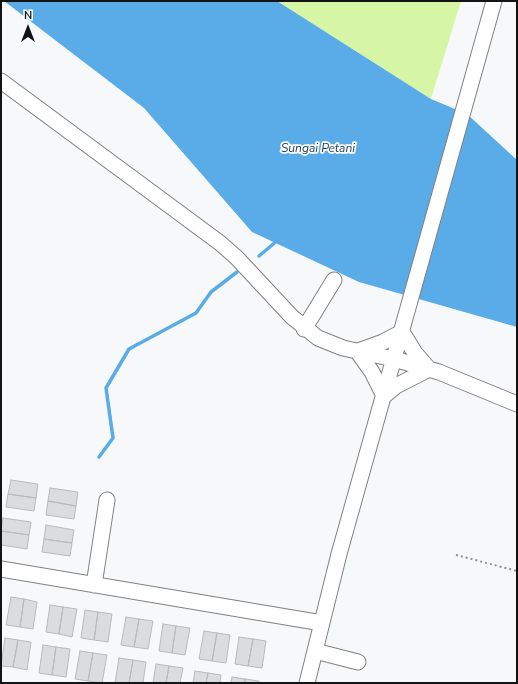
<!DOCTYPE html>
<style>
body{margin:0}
#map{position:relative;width:518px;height:684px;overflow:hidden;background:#f7f8fa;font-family:"Nunito Sans",sans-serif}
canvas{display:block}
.frame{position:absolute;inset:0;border:2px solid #131314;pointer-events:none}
.north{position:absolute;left:8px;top:8px;width:40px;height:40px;-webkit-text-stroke:3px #fff;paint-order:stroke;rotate:0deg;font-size:11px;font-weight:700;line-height:16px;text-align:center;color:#131314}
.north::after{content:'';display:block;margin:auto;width:14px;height:18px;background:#131314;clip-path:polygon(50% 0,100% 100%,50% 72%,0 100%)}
</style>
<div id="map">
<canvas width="518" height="684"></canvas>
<div class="frame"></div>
<div class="north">N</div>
</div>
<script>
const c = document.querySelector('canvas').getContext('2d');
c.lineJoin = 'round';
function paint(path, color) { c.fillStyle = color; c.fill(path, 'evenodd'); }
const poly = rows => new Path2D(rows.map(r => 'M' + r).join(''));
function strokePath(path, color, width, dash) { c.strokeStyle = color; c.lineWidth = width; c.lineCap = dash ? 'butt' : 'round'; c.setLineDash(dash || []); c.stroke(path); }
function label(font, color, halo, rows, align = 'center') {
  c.font = font + ' "Nunito Sans",sans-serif'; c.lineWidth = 3.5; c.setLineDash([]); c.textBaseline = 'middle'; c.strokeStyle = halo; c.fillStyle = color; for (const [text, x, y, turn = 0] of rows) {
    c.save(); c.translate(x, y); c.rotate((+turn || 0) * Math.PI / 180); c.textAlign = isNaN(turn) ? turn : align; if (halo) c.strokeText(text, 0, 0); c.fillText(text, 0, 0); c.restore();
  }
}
paint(poly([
 [277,1,461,1,431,99]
]), '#d6f6a6');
paint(poly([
 [4,1,277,1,431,99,467,114,517,160,517,327,359,282,252,232,144,108]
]), '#59ace7');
strokePath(poly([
 [259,256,278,240],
 [99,457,113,438,106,388,129,349,196,313,211,292,237,272]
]), '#59ace7', 3.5);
const building = poly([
 [11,480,38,484,36,498,8,494,11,480],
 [50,488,78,492,76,506,48,501,50,488],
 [8,494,36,498,34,511,6,507,8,494],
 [48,501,76,506,74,519,46,515,48,501],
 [3,518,31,522,29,535,1,531,3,518],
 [46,525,74,530,72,543,44,539,46,525],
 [1,531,29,535,27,549,1,545,1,531],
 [44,539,72,543,70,556,42,552,44,539],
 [11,597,24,599,20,627,6,625,11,597],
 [24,599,37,602,33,629,20,627,24,599],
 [50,605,63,607,59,634,46,632,50,605],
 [63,607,77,609,72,637,59,634,63,607],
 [85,610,98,612,94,640,81,638,85,610],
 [98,612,112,614,108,642,94,640,98,612],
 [126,617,139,619,134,647,121,645,126,617],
 [139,619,153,621,148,649,134,647,139,619],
 [163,624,176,626,172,653,159,651,163,624],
 [176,626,190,628,185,655,172,653,176,626],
 [204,631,217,633,212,661,199,659,204,631],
 [217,633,230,635,226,663,212,661,217,633],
 [239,637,253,639,248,666,235,664,239,637],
 [5,638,18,640,13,667,1,666,5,638],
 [253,639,266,641,262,668,248,666,253,639],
 [18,640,31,642,27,670,13,667,18,640],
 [43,645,56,647,52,675,39,673,43,645],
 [56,647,70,649,66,677,52,675,56,647],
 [80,651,93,653,88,681,75,679,80,651],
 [93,653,107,655,102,683,88,681,93,653],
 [119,658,133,660,129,683,115,683,119,658],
 [133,660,146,662,143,683,129,683,133,660],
 [156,664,169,666,166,683,153,683,156,664],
 [169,666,183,668,180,683,166,683,169,666],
 [195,671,208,673,206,683,193,683,195,671],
 [208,673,221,675,220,683,206,683,208,673],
 [232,677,245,679,245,683,231,683,232,677],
 [245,679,259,681,259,683,245,683,245,679]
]);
paint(building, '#dbdcde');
strokePath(building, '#bababc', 1);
const minor = poly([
 [1,81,220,243,237,258,292,317,318,338,343,348,394,359,439,372,517,404],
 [304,329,334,280],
 [402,332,415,353,429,369],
 [357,351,372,372,384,396],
 [358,351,383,342,402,332],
 [384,396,396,386,429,369],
 [1,569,322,623],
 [94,585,107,500],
 [315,651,358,662],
 [307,683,339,554,494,1]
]);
strokePath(minor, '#818183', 17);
strokePath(poly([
 [456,555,517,571]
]), '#8d8e8f', 2, [2, 3]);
strokePath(minor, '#fff', 15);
label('italic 12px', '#173a53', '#fff', [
 ["Sungai Petani",318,149]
]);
</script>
